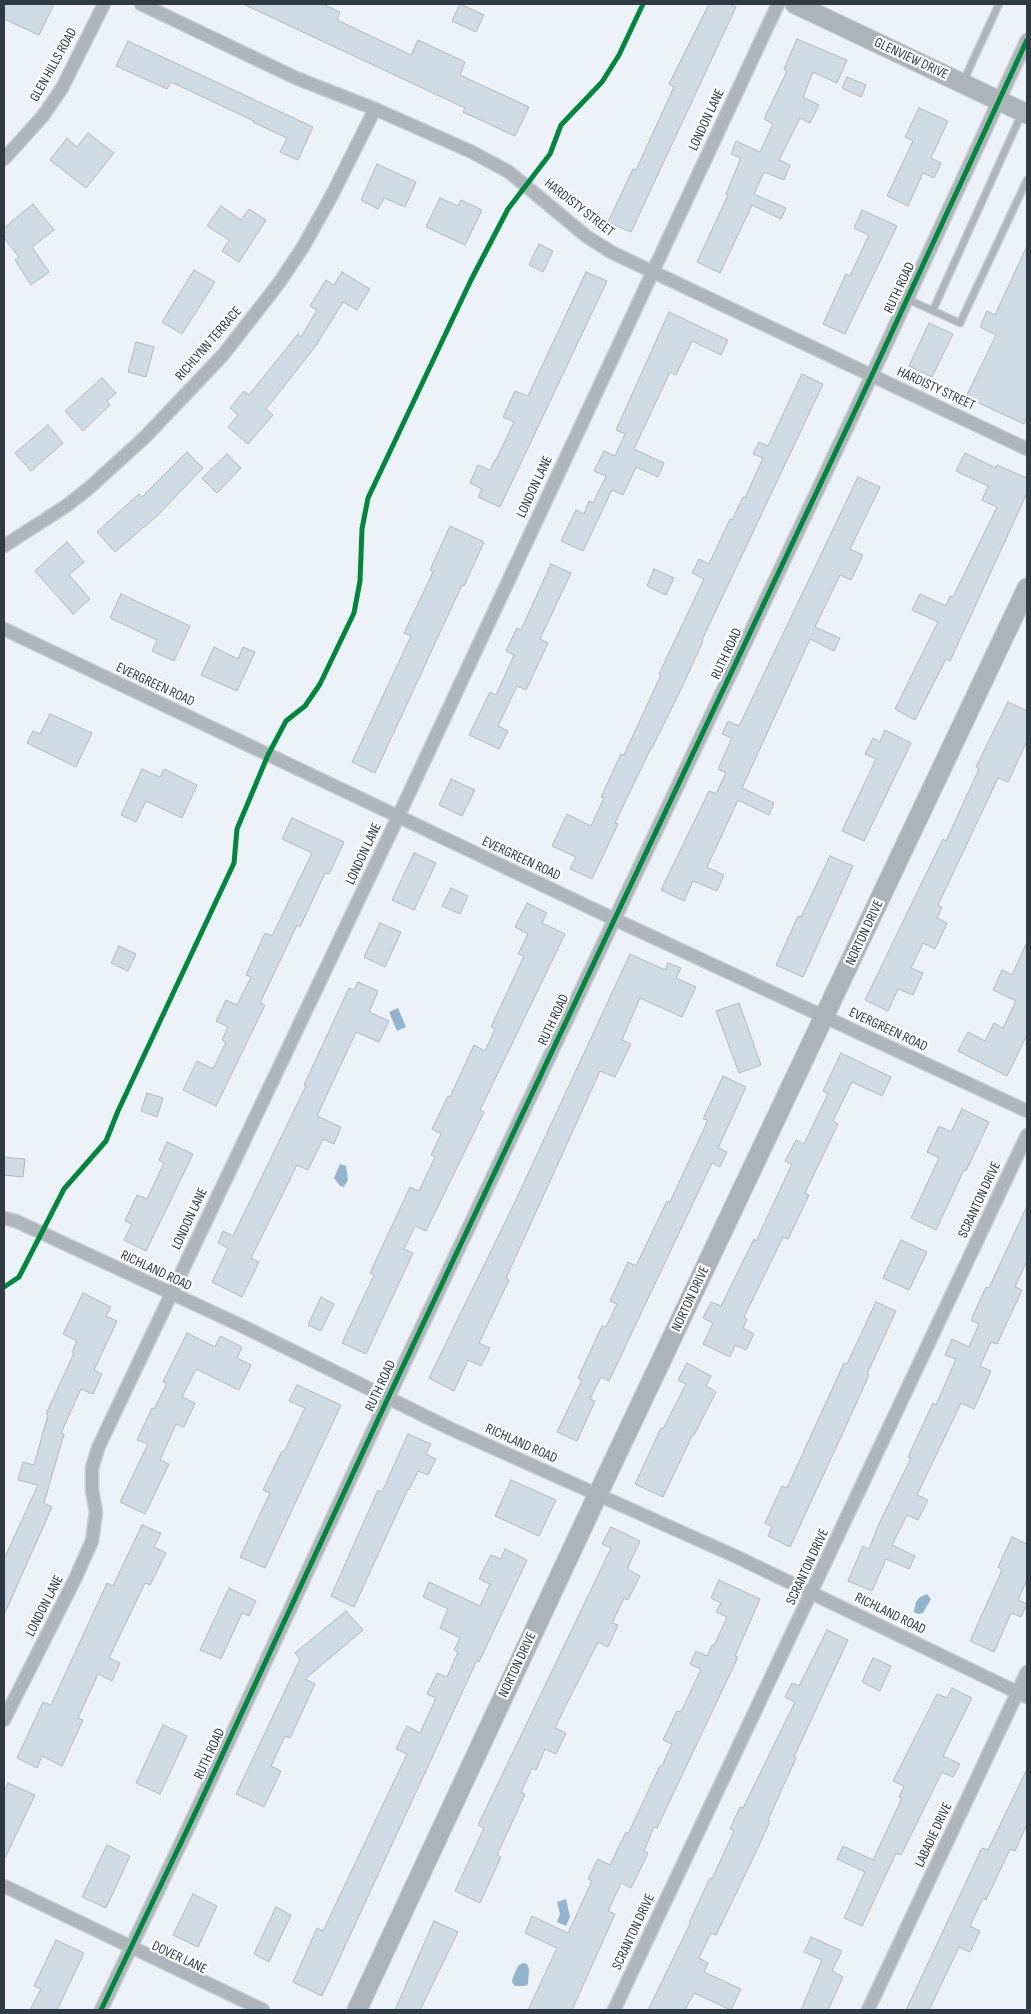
<!DOCTYPE html>
<style>
body{margin:0}
#map{position:relative;width:1031px;height:2014px;overflow:hidden;background:#ecf2f7;font-family:"Sofia Sans Condensed",sans-serif}
canvas{display:block}
.frame{position:absolute;inset:0;border:5px solid #2f3b44;pointer-events:none}
</style>
<div id="map">
<canvas width="1031" height="2014"></canvas>
<div class="frame"></div>
</div>
<script>
const c = document.querySelector('canvas').getContext('2d');
c.lineJoin = 'round';
function paint(path, color) { c.fillStyle = color; c.fill(path, 'evenodd'); }
const poly = rows => new Path2D(rows.map(r => 'M' + r).join(''));
function strokePath(path, color, width, dash) { c.strokeStyle = color; c.lineWidth = width; c.lineCap = dash ? 'butt' : 'round'; c.setLineDash(dash || []); c.stroke(path); }
function label(font, color, halo, rows, align = 'center') {
  c.font = font + ' "Sofia Sans Condensed",sans-serif'; c.lineWidth = 4.5; c.setLineDash([]); c.textBaseline = 'middle'; c.strokeStyle = halo; c.fillStyle = color; for (const [text, x, y, turn = 0] of rows) {
    c.save(); c.translate(x, y); c.rotate((+turn || 0) * Math.PI / 180); c.textAlign = isNaN(turn) ? turn : align; if (halo) c.strokeText(text, 0, 0); c.fillText(text, 0, 0); c.restore();
  }
}
paint(poly([
 [398,1008,406,1027,397,1031,389,1012],
 [340,1164,346,1166,348,1180,344,1187,340,1186,334,1178],
 [927,1594,931,1599,923,1613,918,1614,914,1612,916,1602,920,1597],
 [566,1899,570,1917,566,1926,557,1922,560,1914,557,1902],
 [523,1963,527,1964,529,1969,528,1984,525,1986,515,1986,512,1982,513,1977,518,1966]
]), '#92b4cd');
const building = poly([
 [4,4,54,4,39,35,4,19,4,4],
 [243,4,323,4,340,12,337,20,411,55,418,40,465,62,460,75,529,107,515,136,463,112,465,108,243,4],
 [460,4,484,15,476,32,452,21,460,4],
 [709,4,729,4,736,7,631,232,608,222,633,169,636,170,674,87,669,84,709,4],
 [797,39,847,60,837,83,813,72,803,97,819,105,810,123,800,118,779,160,790,165,784,180,764,172,754,194,786,208,781,219,752,205,720,273,697,262,728,195,726,194,741,158,731,154,736,141,760,152,773,124,764,119,787,71,784,69,797,39],
 [128,41,313,127,298,160,280,152,287,138,253,122,254,121,171,82,167,89,116,66,128,41],
 [847,77,866,85,861,97,842,88,847,77],
 [919,108,948,121,931,158,941,163,934,178,923,173,908,206,887,196,913,141,905,137,919,108],
 [88,133,114,153,86,188,50,160,67,138,77,147,88,133],
 [377,164,416,182,405,207,384,198,378,209,361,200,377,164],
 [440,198,458,206,461,200,482,210,465,245,426,227,440,198],
 [33,204,54,230,32,247,49,272,31,285,15,260,19,257,4,238,4,228,33,204],
 [221,206,241,220,249,209,266,220,239,262,222,251,229,240,207,226,221,206],
 [862,210,897,226,845,334,823,324,846,274,850,276,869,235,854,228,862,210],
 [539,244,553,251,543,272,529,265,539,244],
 [1027,246,1027,416,1024,424,966,397,996,335,980,327,987,311,995,315,1027,246],
 [194,270,215,282,182,334,162,322,194,270],
 [342,272,370,289,357,310,343,302,315,347,266,409,273,415,248,444,228,427,238,415,230,408,244,391,249,395,298,334,301,337,317,310,310,306,326,280,334,285,342,272],
 [586,272,607,281,500,507,478,497,482,489,470,483,478,465,490,470,495,460,496,460,514,422,503,417,515,391,528,396,586,272],
 [669,312,728,340,721,355,692,341,676,375,670,372,634,449,664,463,658,477,636,467,623,495,612,490,583,551,561,541,576,510,584,514,589,501,593,503,606,476,594,471,604,451,615,456,625,434,616,430,669,312],
 [929,323,953,334,932,377,909,366,929,323],
 [136,342,154,347,146,377,128,372,136,342],
 [802,374,823,384,702,640,703,641,683,685,652,748,651,748,615,823,618,824,592,879,570,869,576,857,552,846,567,814,591,826,604,798,601,797,621,754,624,755,661,675,659,674,704,579,692,573,699,559,709,564,730,519,732,520,743,497,745,498,763,458,753,454,759,442,768,446,802,374],
 [102,378,116,393,107,401,110,405,83,431,65,411,102,378],
 [48,425,63,443,31,471,15,453,48,425],
 [187,452,203,468,158,515,115,552,97,532,139,494,142,497,187,452],
 [965,453,996,468,997,465,1027,478,1027,493,950,661,946,659,915,720,895,709,938,622,912,610,920,594,946,606,950,596,953,597,997,507,982,500,988,486,956,471,965,453],
 [227,454,241,468,217,493,202,478,227,454],
 [858,477,880,487,850,549,863,555,851,580,840,575,815,627,840,638,834,651,810,639,742,788,774,803,769,815,738,800,707,867,724,875,717,891,693,881,684,901,661,890,709,791,716,794,726,773,718,769,732,738,722,734,728,721,739,726,858,477],
 [450,526,484,542,464,586,462,585,375,773,352,762,411,636,404,633,433,572,430,570,450,526],
 [67,542,84,562,69,575,90,599,73,614,35,571,67,542],
 [551,564,571,573,540,639,548,643,526,690,517,686,498,726,508,731,499,749,469,735,490,692,496,695,514,655,506,651,517,628,521,630,551,564],
 [654,569,674,578,666,595,647,586,654,569],
 [121,594,190,626,174,661,152,651,157,640,110,618,121,594],
 [214,647,238,659,243,647,255,652,237,691,201,675,214,647],
 [1008,702,1027,711,1027,741,1008,782,998,778,938,905,942,907,937,918,947,923,935,949,923,943,911,968,923,973,913,995,898,989,888,1011,865,1000,943,839,946,841,979,769,976,767,1008,702],
 [50,714,92,733,76,767,27,743,33,731,40,734,50,714],
 [885,730,911,743,864,841,842,831,876,759,865,754,873,738,880,742,885,730],
 [142,769,160,777,164,769,197,785,182,818,146,801,136,822,121,815,142,769],
 [451,779,475,790,462,816,439,805,451,779],
 [292,818,344,842,329,874,325,873,300,927,297,925,260,1003,265,1005,216,1106,183,1090,197,1061,213,1069,226,1042,222,1040,228,1027,216,1021,226,1000,237,1005,251,977,246,975,265,933,272,936,312,853,282,839,292,818],
 [414,853,436,863,414,910,392,900,414,853],
 [830,856,853,866,803,977,776,965,798,916,801,917,830,856],
 [451,888,468,896,460,914,442,906,451,888],
 [527,903,547,913,542,923,565,934,480,1110,484,1112,426,1231,415,1226,404,1249,413,1253,366,1354,342,1343,374,1275,370,1273,410,1187,419,1191,435,1157,431,1155,441,1134,432,1129,448,1096,450,1097,474,1045,485,1051,495,1029,491,1027,524,956,518,954,528,934,515,927,527,903],
 [380,923,401,932,385,967,364,957,380,923],
 [1027,942,1027,1035,1007,1076,958,1051,968,1032,985,1041,994,1023,1003,1028,1016,1001,993,990,1002,970,1012,975,1027,942],
 [119,946,136,954,128,971,111,963,119,946],
 [630,954,665,970,668,963,681,968,676,978,696,987,682,1017,640,998,622,1040,631,1044,615,1077,600,1071,506,1278,509,1280,479,1343,490,1348,481,1366,468,1360,454,1391,429,1378,514,1204,630,954],
 [358,982,378,991,369,1012,389,1021,379,1042,356,1032,317,1116,341,1127,334,1144,323,1139,308,1170,297,1165,251,1258,259,1262,242,1297,212,1282,228,1248,218,1243,223,1231,233,1236,306,1086,304,1085,349,988,354,990,358,982],
 [739,1003,761,1065,739,1073,716,1011,739,1003],
 [841,1053,891,1077,882,1096,852,1082,833,1121,838,1124,805,1193,809,1195,788,1239,783,1237,744,1317,747,1319,743,1328,754,1334,746,1350,735,1345,730,1357,703,1344,713,1323,703,1318,711,1302,721,1306,754,1239,756,1241,792,1164,785,1161,796,1140,804,1144,828,1094,823,1091,841,1053],
 [723,1076,746,1087,718,1148,727,1152,720,1167,712,1163,609,1381,601,1377,590,1399,595,1401,577,1441,557,1432,582,1380,578,1378,602,1326,606,1327,617,1304,610,1301,628,1262,636,1266,667,1201,670,1202,708,1120,703,1119,723,1076],
 [147,1093,163,1098,157,1117,141,1111,147,1093],
 [962,1109,989,1122,966,1171,964,1170,936,1230,911,1218,939,1158,927,1152,939,1126,951,1132,962,1109],
 [167,1142,193,1154,146,1251,124,1240,132,1224,125,1221,137,1195,147,1199,164,1163,159,1160,167,1142],
 [4,1157,25,1159,23,1177,4,1175,4,1157],
 [1027,1206,1027,1261,1015,1287,1022,1290,997,1344,991,1342,980,1366,991,1371,974,1409,961,1403,917,1495,928,1500,918,1520,907,1515,892,1545,915,1556,909,1569,886,1559,872,1591,848,1581,863,1546,869,1549,879,1524,911,1458,908,1457,933,1403,936,1405,956,1359,945,1355,952,1339,969,1347,979,1324,971,1320,986,1287,989,1288,1027,1206],
 [901,1240,927,1252,909,1290,883,1278,901,1240],
 [83,1293,111,1307,106,1316,117,1321,94,1370,102,1374,93,1394,81,1389,61,1433,64,1434,44,1503,52,1507,4,1615,4,1559,38,1485,18,1480,23,1462,34,1465,48,1415,46,1414,74,1353,72,1352,77,1341,63,1334,83,1293],
 [321,1297,334,1304,321,1331,308,1325,321,1297],
 [876,1302,896,1311,867,1374,869,1375,840,1439,790,1547,768,1536,772,1527,765,1523,782,1486,787,1488,844,1363,847,1364,876,1302],
 [187,1333,215,1347,220,1336,242,1347,237,1358,251,1365,239,1390,196,1369,182,1397,195,1403,184,1427,176,1424,160,1460,169,1464,145,1514,120,1502,148,1444,137,1440,152,1408,154,1409,167,1383,163,1382,187,1333],
 [687,1363,711,1376,706,1386,716,1392,694,1435,693,1434,663,1497,635,1484,661,1428,663,1429,686,1384,678,1380,687,1363],
 [297,1385,341,1405,265,1568,240,1557,270,1493,263,1490,282,1451,284,1452,305,1408,289,1401,297,1385],
 [408,1434,431,1444,426,1454,436,1459,428,1475,418,1471,409,1490,408,1489,354,1607,331,1596,378,1490,382,1492,408,1434],
 [511,1480,556,1500,539,1536,495,1516,511,1480],
 [142,1525,161,1533,154,1547,166,1553,150,1585,145,1583,109,1658,120,1663,112,1681,98,1674,78,1718,83,1720,62,1766,42,1756,37,1768,17,1758,43,1702,51,1705,107,1583,113,1586,142,1525],
 [611,1527,640,1541,627,1569,640,1576,628,1600,624,1598,612,1623,618,1625,608,1647,598,1642,566,1705,555,1728,566,1733,556,1754,545,1749,536,1770,532,1768,521,1792,525,1794,497,1855,501,1857,480,1903,455,1891,484,1828,478,1825,611,1548,602,1544,611,1527],
 [1012,1537,1027,1544,1027,1580,1018,1600,1027,1604,1021,1617,1011,1613,994,1652,970,1641,1002,1570,998,1567,1012,1537],
 [505,1549,527,1560,479,1662,477,1660,322,1996,293,1982,317,1928,323,1931,407,1754,396,1749,407,1726,420,1733,436,1698,427,1694,437,1673,447,1677,458,1652,454,1650,460,1638,440,1628,448,1609,423,1597,429,1582,480,1606,490,1584,479,1579,491,1555,501,1559,505,1549],
 [719,1580,760,1599,735,1656,738,1657,657,1828,654,1827,644,1851,648,1853,631,1888,621,1883,608,1911,615,1914,572,2010,528,2010,557,1948,525,1933,532,1916,568,1933,592,1881,588,1879,598,1859,610,1865,626,1832,628,1834,660,1766,662,1766,672,1744,663,1740,677,1711,681,1712,701,1669,690,1664,696,1651,707,1656,712,1645,714,1646,727,1617,716,1612,721,1603,711,1598,719,1580],
 [229,1588,256,1601,249,1616,242,1613,221,1659,200,1650,229,1588],
 [346,1611,363,1630,305,1679,315,1684,290,1738,285,1736,271,1766,281,1771,264,1807,236,1794,300,1659,295,1653,346,1611],
 [827,1630,848,1640,794,1757,796,1758,768,1820,770,1821,756,1852,716,1935,711,1933,699,1958,708,1963,704,1972,741,1989,731,2010,694,1993,685,2010,648,2010,690,1924,689,1923,710,1878,712,1879,734,1831,730,1829,740,1807,743,1808,795,1702,785,1697,792,1683,799,1686,827,1630],
 [873,1658,891,1666,880,1691,862,1682,873,1658],
 [952,1688,972,1698,943,1756,960,1764,953,1777,942,1772,901,1855,896,1853,862,1926,844,1918,865,1872,837,1859,843,1846,873,1860,902,1798,899,1797,904,1786,893,1781,937,1694,947,1698,952,1688],
 [163,1725,187,1736,160,1794,136,1783,163,1725],
 [1027,1769,1027,1824,1015,1851,1010,1849,986,1900,983,1898,970,1926,980,1931,970,1952,959,1947,929,2010,906,2010,982,1848,988,1850,1027,1769],
 [8,1783,35,1795,4,1860,4,1792,8,1783],
 [107,1845,130,1856,106,1908,82,1897,107,1845],
 [193,1894,217,1906,198,1947,173,1935,193,1894],
 [276,1907,291,1915,269,1962,254,1954,276,1907],
 [434,1921,458,1932,420,2010,395,2010,434,1921],
 [811,1937,842,1951,832,1971,843,1977,828,2010,801,2010,822,1960,804,1952,811,1937],
 [56,1940,84,1953,57,2010,30,2010,41,1989,34,1986,56,1940]
]);
paint(building, '#d0dce5');
strokePath(building, '#b1b8be', 1);
const lane = poly([
 [963,82,999,4],
 [907,299,960,323,1027,180],
 [933,310,1022,113]
]);
const street = poly([
 [141,4,296,78,375,109,472,152,509,172,586,236,611,252,1027,449],
 [4,159,43,116,62,88,104,4],
 [4,546,66,506,89,488,144,438,223,355,279,283,303,247,332,195,375,109],
 [4,629,614,919,1027,1111],
 [4,1218,16,1221,242,1326,451,1429,737,1557,1027,1697],
 [4,1720,75,1579,92,1541,96,1512,92,1490,92,1468,98,1448,398,817,778,4],
 [4,1886,263,2010],
 [101,2010,199,1805,388,1398,872,375,1027,40],
 [614,2010,1027,1135],
 [868,2010,1027,1672]
]);
const secondary = poly([
 [795,4,1027,114],
 [357,2010,598,1494,1027,588]
]);
strokePath(lane, '#c7cdd2', 9);
strokePath(street, '#c7cdd2', 15);
strokePath(secondary, '#c7cdd2', 21);
strokePath(lane, '#aeb5bb', 6);
strokePath(street, '#aeb5bb', 12);
strokePath(secondary, '#acb4ba', 19);
strokePath(poly([
 [4,1287,19,1277,64,1189,106,1141,118,1111,234,863,237,829,268,755,286,721,305,706,320,684,354,613,360,581,362,529,368,498,471,280,508,209,550,154,561,125,602,82,619,55,643,4],
 [101,2010,199,1805,388,1398,872,375,1027,40]
]), '#00873e', 5);
label('14px', '#2f3b44', '#fefefe', [
 ["GLENVIEW DRIVE",911,59,25],
 ["GLEN HILLS ROAD",54,65,-61],
 ["LONDON LANE",707,120,-65],
 ["HARDISTY STREET",579,208,38],
 ["RUTH ROAD",900,288,-65],
 ["RICHLYNN TERRACE",209,344,-49],
 ["HARDISTY STREET",936,389,25],
 ["LONDON LANE",535,487,-65],
 ["RUTH ROAD",727,654,-65],
 ["EVERGREEN ROAD",155,685,25],
 ["LONDON LANE",364,854,-65],
 ["EVERGREEN ROAD",521,859,25],
 ["NORTON DRIVE",865,933,-65],
 ["RUTH ROAD",554,1020,-65],
 ["EVERGREEN ROAD",888,1030,25],
 ["SCRANTON DRIVE",980,1200,-65],
 ["LONDON LANE",190,1219,-65],
 ["RICHLAND ROAD",156,1271,25],
 ["NORTON DRIVE",691,1299,-65],
 ["RUTH ROAD",381,1386,-65],
 ["RICHLAND ROAD",521,1444,24],
 ["SCRANTON DRIVE",808,1567,-65],
 ["LONDON LANE",45,1606,-63],
 ["RICHLAND ROAD",890,1614,26],
 ["NORTON DRIVE",518,1665,-65],
 ["RUTH ROAD",210,1754,-65],
 ["LABADIE DRIVE",934,1835,-65],
 ["SCRANTON DRIVE",634,1932,-65],
 ["DOVER LANE",179,1958,25]
]);
</script>
